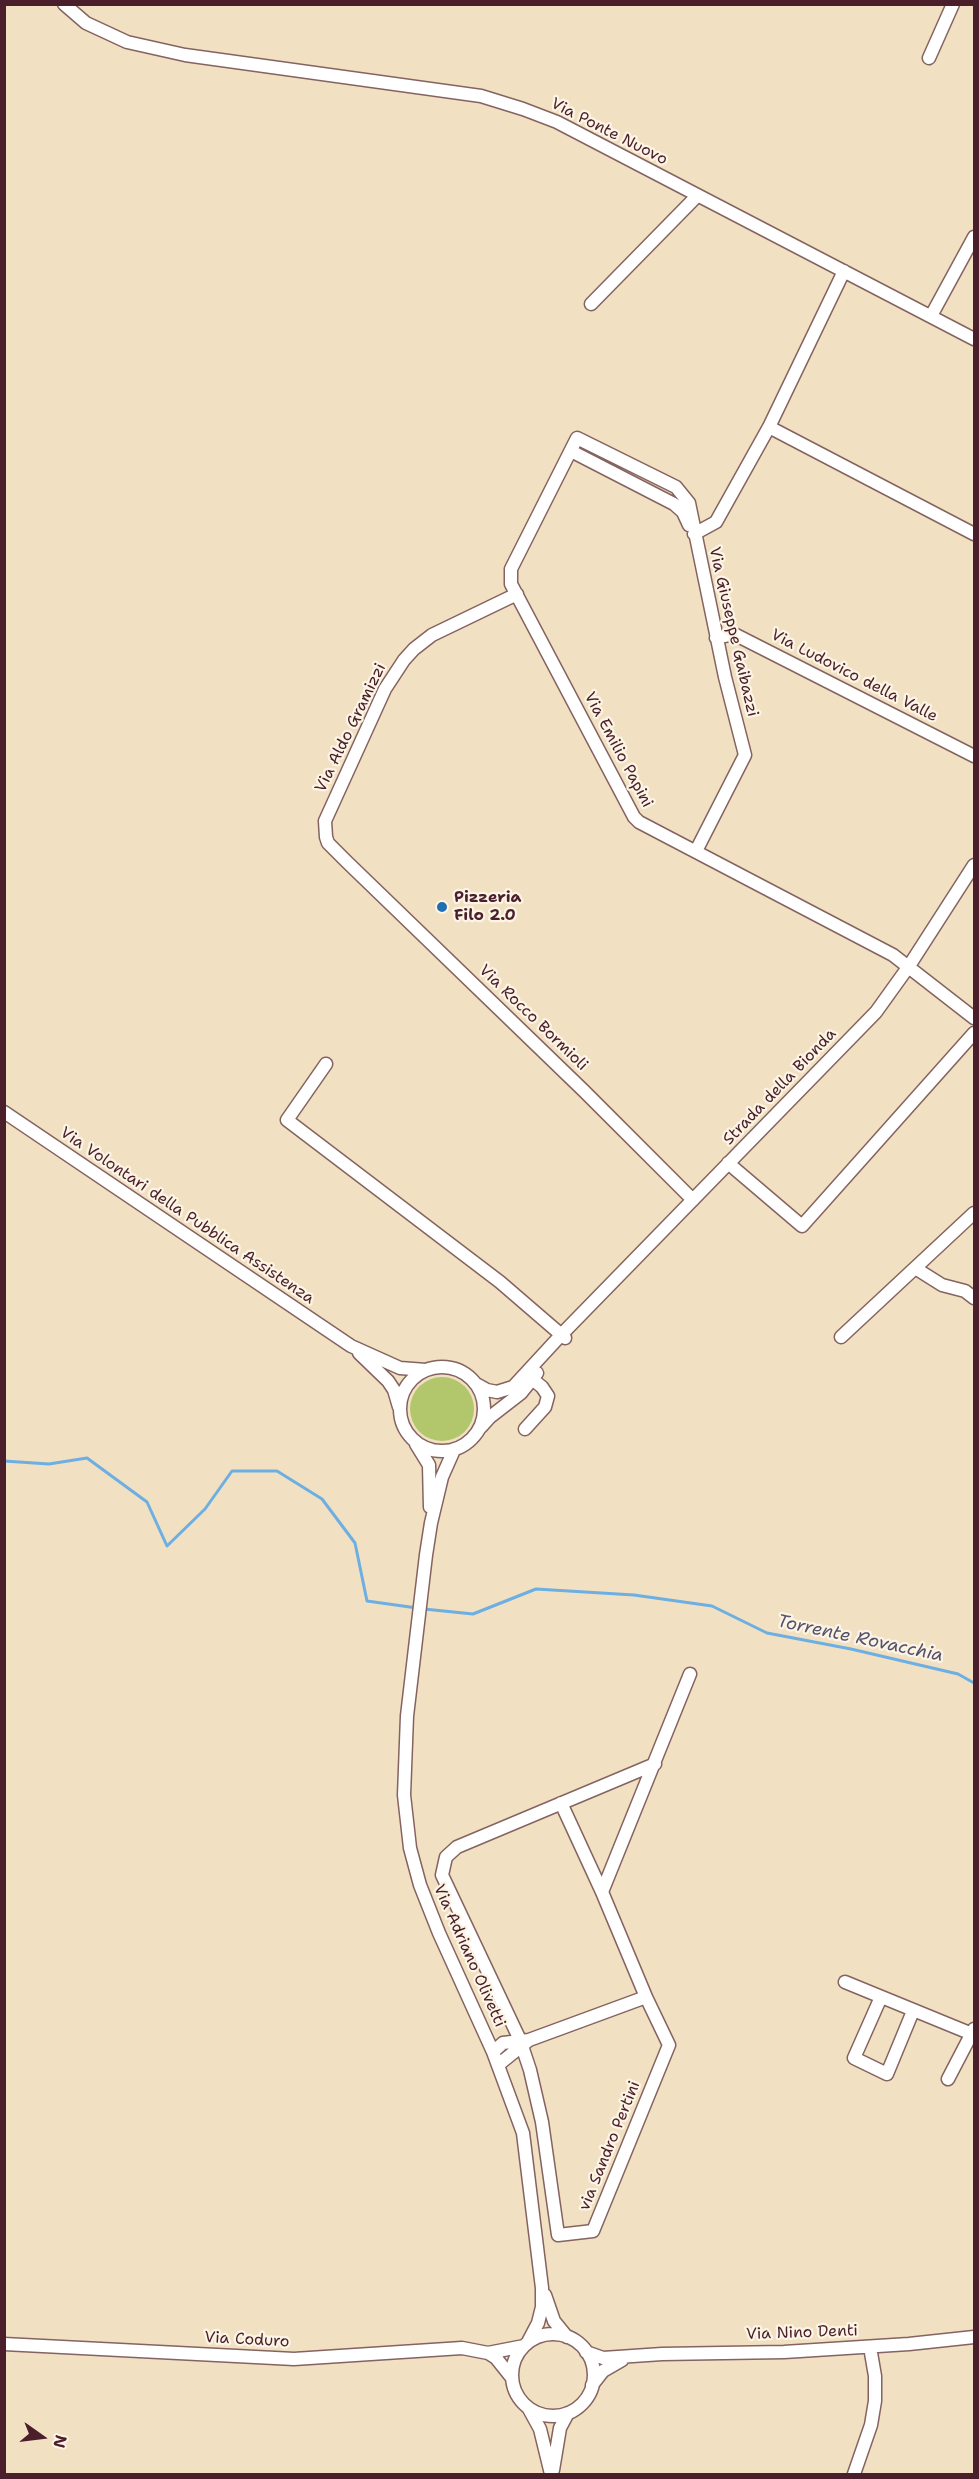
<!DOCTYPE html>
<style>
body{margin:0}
#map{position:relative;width:979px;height:2479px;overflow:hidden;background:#f2e0c2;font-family:"Shantell Sans",sans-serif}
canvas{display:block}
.frame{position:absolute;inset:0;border:6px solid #4a1f2b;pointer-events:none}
.north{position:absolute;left:12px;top:2407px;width:60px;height:60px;-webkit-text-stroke:4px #fcf5e5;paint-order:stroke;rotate:104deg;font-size:16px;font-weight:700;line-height:24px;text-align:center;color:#4a1f2b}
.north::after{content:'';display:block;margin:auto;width:21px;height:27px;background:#4a1f2b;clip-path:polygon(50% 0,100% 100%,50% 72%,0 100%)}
</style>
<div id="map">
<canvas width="979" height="2479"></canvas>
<div class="frame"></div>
<div class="north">N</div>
</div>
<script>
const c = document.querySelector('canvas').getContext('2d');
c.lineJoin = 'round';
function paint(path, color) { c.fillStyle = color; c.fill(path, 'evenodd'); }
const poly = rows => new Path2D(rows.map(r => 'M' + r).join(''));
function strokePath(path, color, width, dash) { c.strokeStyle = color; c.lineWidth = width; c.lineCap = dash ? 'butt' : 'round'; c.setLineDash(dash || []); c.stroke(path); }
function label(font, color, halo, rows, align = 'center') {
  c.font = font + ' "Shantell Sans",sans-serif'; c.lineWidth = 4.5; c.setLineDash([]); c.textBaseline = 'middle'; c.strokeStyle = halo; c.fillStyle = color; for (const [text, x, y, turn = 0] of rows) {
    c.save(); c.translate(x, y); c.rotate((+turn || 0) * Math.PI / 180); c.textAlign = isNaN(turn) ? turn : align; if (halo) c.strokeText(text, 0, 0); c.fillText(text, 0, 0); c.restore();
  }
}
paint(poly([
 '410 1409a32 32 0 1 1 64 0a32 32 0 1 1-64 0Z'
]), '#b2c76c');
strokePath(poly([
 [4,1461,49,1464,87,1458,147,1502,167,1546,205,1509,232,1471,277,1471,322,1499,355,1543,367,1601,417,1608],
 [424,1609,473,1614,536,1589,634,1595,712,1606,767,1633,851,1649,958,1674,974,1683]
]), '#6dafe2', 3);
const minor = poly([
 [64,4,86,23,127,42,185,55,481,96,523,109,557,122,974,339],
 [929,58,953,4],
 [591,304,697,196],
 [931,316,974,237],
 [769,427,974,534],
 [571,451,674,504,683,512,689,525],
 [694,534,716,522,769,427,844,271],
 [517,594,432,635,414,649,404,660,385,689,325,821,326,837,328,843,347,862,584,1091,693,1200],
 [716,638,734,634,974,756],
 [696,851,745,755,725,677,689,503,676,487,577,438,511,569,511,584,634,817,639,822,893,955,974,1018],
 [326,1064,287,1120,500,1282,565,1338],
 [4,1112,351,1346,400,1368,426,1370],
 [728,1163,802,1226,974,1033],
 [915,1268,942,1285,965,1291,974,1298],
 [841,1337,974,1213],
 [359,1353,388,1381,394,1390,399,1407],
 '400 1409a42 42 0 1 1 84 0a42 42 0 1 1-84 0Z',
 [478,1385,487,1390,497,1392,513,1387,561,1335,876,1012,909,966,974,865],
 [481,1427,490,1417,521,1393,537,1373],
 [525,1429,545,1407,548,1396,542,1387,527,1375],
 [416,1444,429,1465,430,1507],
 [454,1450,442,1477,431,1523,426,1555,407,1716,404,1795,410,1848,420,1885,439,1933,493,2052,523,2133,542,2288,542,2307,538,2323,528,2342],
 [561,1803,602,1892],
 [845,1982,972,2034],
 [646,1997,669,2045,593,2231,558,2235,542,2122,530,2070,520,2040,442,1875,446,1857,457,1847,655,1764],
 [881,1997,854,2058,887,2074,913,2011],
 [529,2040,646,1997,602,1892,690,1674],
 [493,2052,503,2043,529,2040,498,2065],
 [948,2079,974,2029],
 [545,2295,554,2321,567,2337],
 '512 2375a41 41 0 1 1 82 0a41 41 0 1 1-82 0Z',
 [4,2344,294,2359,462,2348,488,2353,524,2346],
 [586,2352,603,2358,662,2354,784,2352,909,2344,974,2337],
 [488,2353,496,2358,512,2378],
 [592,2385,603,2371,622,2360],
 [529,2409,540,2429,551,2474],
 [553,2470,560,2428,568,2413],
 [854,2474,871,2425,875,2401,875,2376,870,2347]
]);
strokePath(minor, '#856360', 15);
strokePath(minor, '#fff', 12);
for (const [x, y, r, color] of [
 [442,907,6,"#1f6fb2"]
]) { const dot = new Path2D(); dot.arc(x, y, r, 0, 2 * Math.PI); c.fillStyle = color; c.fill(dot); strokePath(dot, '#fcf5e5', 2); }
label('16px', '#4a1f2b', '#fcf5e5', [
 ["Via Ponte Nuovo",609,132,27],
 ["Via Giuseppe Gaibazzi",733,632,77],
 ["Via Ludovico della Valle",854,676,27],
 ["Via Aldo Gramizzi",351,728,-64],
 ["Via Emilio Papini",618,750,62],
 ["Via Rocco Bormioli",533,1018,44],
 ["Strada della Bionda",780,1087,-46],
 ["Via Volontari della Pubblica Assistenza",187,1216,34],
 ["Via Adriano Olivetti",469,1956,66],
 ["via Sandro Pertini",610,2146,-68],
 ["Via Nino Denti",802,2333,-2],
 ["Via Coduro",247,2340,3]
]);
label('bold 16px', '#4a1f2b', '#fcf5e5', [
 ["Pizzeria",454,898],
 ["Filo 2.0",454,916]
], 'left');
label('italic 18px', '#56516b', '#fcf5e5', [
 ["Torrente Rovacchia",860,1639,12]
]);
</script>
